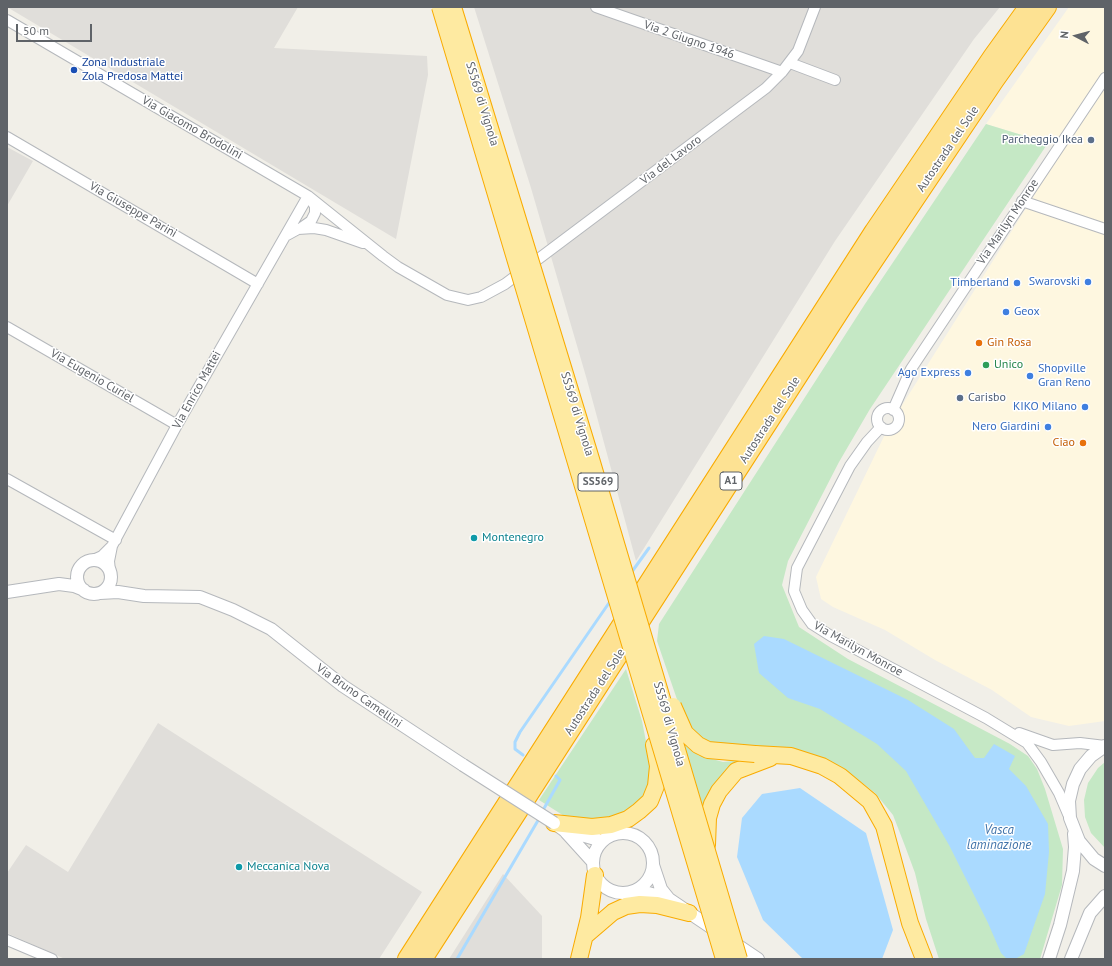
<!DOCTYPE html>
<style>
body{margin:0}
#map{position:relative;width:1112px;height:966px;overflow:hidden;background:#f1efe8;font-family:"PT Sans",sans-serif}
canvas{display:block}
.frame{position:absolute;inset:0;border:8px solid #5f6368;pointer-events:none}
.north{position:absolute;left:1056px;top:16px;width:40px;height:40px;-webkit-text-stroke:3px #fff;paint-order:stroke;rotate:276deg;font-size:11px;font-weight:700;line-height:16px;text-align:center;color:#5f6368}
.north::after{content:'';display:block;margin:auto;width:14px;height:18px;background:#5f6368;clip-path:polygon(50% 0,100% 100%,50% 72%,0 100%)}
.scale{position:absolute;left:16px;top:24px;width:76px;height:18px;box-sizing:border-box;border:2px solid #5f6368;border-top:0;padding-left:5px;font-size:12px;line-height:14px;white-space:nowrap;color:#5f6368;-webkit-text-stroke:3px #fff;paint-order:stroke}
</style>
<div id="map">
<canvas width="1112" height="966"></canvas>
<div class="frame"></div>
<div class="north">N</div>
<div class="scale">50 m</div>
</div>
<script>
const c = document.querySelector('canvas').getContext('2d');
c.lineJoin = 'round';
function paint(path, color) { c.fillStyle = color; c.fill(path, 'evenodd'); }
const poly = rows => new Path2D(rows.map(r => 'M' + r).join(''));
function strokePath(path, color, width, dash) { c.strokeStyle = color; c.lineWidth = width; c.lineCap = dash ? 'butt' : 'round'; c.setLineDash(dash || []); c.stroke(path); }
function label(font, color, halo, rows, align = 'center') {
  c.font = font + ' "PT Sans",sans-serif'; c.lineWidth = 3; c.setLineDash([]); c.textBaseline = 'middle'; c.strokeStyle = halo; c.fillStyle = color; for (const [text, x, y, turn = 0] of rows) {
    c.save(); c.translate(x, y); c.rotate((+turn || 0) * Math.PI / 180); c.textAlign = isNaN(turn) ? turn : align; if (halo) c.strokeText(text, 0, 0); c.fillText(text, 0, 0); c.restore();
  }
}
paint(poly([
 [1069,7,1105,7,1105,721,1069,726,1031,717,992,690,935,660,885,630,833,607,821,599,816,577,889,426,1064,148,986,124]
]), '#fef7e0');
paint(poly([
 [7,7,298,7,274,48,427,56,428,75,396,239],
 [474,7,1000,7,974,39,835,241,636,561,587,380,531,188],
 [7,147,33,161,7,206],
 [158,723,422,892,379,959,65,959,7,933,7,873,26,845,68,872],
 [503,874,542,916,542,959,449,959]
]), '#e0deda');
paint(poly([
 [986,124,1048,143,870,409,839,462,788,561,782,585,799,627,848,659,1010,744,1028,756,1037,769,1045,789,1063,849,1062,885,1040,959,939,959,926,919,915,873,905,846,893,815,875,793,851,774,818,757,794,748,769,746,743,747,704,742,691,731,681,711,657,641,659,624,865,304],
 [626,669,642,721,650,762,648,788,635,808,621,819,572,821,539,800],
 [680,740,698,755,723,762,752,759,704,815],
 [1105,762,1105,848,1091,833,1085,817,1084,800,1088,783,1098,768]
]), '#c5e8c5');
paint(poly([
 [764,636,784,639,908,700,954,729,975,758,984,758,994,744,1015,756,1009,769,1026,786,1048,824,1049,852,1045,894,1024,954,1015,959,1007,959,1001,953,988,923,949,845,906,771,877,744,820,709,788,698,759,673,754,644],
 [800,788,866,833,893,930,882,959,803,959,763,920,737,857,742,818,762,794]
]), '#aadaff');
strokePath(poly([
 [631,573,649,548],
 [523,755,515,749,515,742,520,732,611,600],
 [542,812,560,780,556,776],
 [457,959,540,817]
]), '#aadaff', 3);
const minor = poly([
 [596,7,782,72],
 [7,20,308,196,383,256,398,267,447,295,468,300,481,297,505,284,766,88,782,72,798,51,815,7],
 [790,63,835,80],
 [7,137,258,284],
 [1022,201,1105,229],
 [301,228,311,221,315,213,315,206,310,198],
 [287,235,298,229,314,228,326,230,363,243],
 [7,327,177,425],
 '877 419a11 11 0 1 1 22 0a11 11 0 1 1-22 0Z',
 [893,410,911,369,1105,78],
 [881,427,867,442,850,466,797,568,794,591,802,610,812,624,831,636,986,718,1027,743,1041,762,1059,793,1068,814],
 [7,479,116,540],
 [93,560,102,556,112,546],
 [110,571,109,561,112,546,177,425,308,196],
 [1019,733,1053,745,1080,743,1105,746],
 [7,940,52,959]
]);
const tertiary = poly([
 '77 577a17 17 0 1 1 34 0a17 17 0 1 1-34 0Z',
 [7,592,59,584,74,586,84,590],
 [100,593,118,592,144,596,200,597,233,610,271,629,343,686,463,765],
 [1105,746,1091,756,1080,769,1073,784,1069,801,1070,818,1079,841,1094,859,1105,866],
 [554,823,564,830,593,862],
 [564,830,602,841],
 '593 863a30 30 0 1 1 60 0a30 30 0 1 1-60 0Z',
 [653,865,661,889,669,899],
 [633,893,645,892,669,899,758,959],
 [1049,959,1060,925,1073,871,1075,847,1074,834],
 [1071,959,1090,913,1105,896]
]);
const trunk = poly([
 [755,754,791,756,822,766,840,776,870,801,884,826,910,923,924,959],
 [554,823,592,827,611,825,628,819,639,811,650,801,656,786,658,766,654,745],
 [707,845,708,818,712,804,719,791,736,771,770,758],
 [585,936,613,912,626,906,640,904,657,905,689,913],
 [579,959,589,918,595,875]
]);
const motorway = poly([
 [407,959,874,231,992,57,1028,7],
 [423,959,844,305,995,80,1047,7]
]);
strokePath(minor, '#b5b8bc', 12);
strokePath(tertiary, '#b5b8bc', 14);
strokePath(trunk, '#f9ab00', 18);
strokePath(motorway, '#f9ab00', 20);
strokePath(minor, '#fff', 10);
strokePath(tertiary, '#fff', 12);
strokePath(trunk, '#feeaa1', 16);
strokePath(motorway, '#fde293', 18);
const tertiaryBridge = poly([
 [463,765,554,823]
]);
const trunkBridge = poly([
 [440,7,724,959],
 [453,7,591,459,739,959],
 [673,706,685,733,698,745,708,750,755,754]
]);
strokePath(tertiaryBridge, '#b5b8bc', 14, []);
strokePath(trunkBridge, '#f9ab00', 18, []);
strokePath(tertiaryBridge, '#fff', 12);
strokePath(trunkBridge, '#feeaa1', 16);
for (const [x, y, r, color] of [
 [74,70,4,"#1a4fb4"],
 [1091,140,4,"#5c6f8a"],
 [1088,282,4,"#3f7fe0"],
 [1017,283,4,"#3f7fe0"],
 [1006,312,4,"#3f7fe0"],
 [979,343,4,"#e8710a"],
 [986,365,4,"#2e9e5b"],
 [968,373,4,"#3f7fe0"],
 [1030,376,4,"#3f7fe0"],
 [960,398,4,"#5c6f8a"],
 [1085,407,4,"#3f7fe0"],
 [1048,427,4,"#3f7fe0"],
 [1083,443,4,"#e8710a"],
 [474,538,4,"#0f9aa8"],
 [239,867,4,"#0f9aa8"]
]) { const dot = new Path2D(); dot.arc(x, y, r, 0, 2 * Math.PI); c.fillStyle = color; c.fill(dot); strokePath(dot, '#fff', 1.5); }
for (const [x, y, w] of [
 [731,481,22],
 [598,482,40]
]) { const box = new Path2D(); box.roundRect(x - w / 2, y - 9, w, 18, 3); c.fillStyle = '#fff'; c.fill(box); strokePath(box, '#5f6368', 1); }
label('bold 11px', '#5f6368', null, [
 ["A1",731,481],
 ["SS569",598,482]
]);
label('12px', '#5f6368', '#fff', [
 ["Via 2 Giugno 1946",689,40,19],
 ["SS569 di Vignola",482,104,73],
 ["Via Giacomo Brodolini",192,128,30],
 ["Autostrada del Sole",948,149,-56],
 ["Via del Lavoro",671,160,-37],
 ["Via Giuseppe Parini",133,210,30],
 ["Via Marilyn Monroe",1008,222,-56],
 ["Via Eugenio Curiel",92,376,30],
 ["Via Enrico Mattei",197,390,-61],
 ["SS569 di Vignola",577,414,73],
 ["Autostrada del Sole",770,420,-57],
 ["Via Marilyn Monroe",858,649,29],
 ["Autostrada del Sole",595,692,-57],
 ["Via Bruno Camellini",359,696,35],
 ["SS569 di Vignola",669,724,74]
]);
label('12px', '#164399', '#fff', [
 ["Zona Industriale",82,63],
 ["Zola Predosa Mattei",82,77]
], 'left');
label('12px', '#4e5e75', '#fff', [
 ["Parcheggio Ikea",1083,140],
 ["Carisbo",968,398,"left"]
], 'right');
label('12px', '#366cbe', '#fff', [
 ["Swarovski",1080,282],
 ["Timberland",1009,283],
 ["Geox",1014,312,"left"],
 ["Shopville",1038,369,"left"],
 ["Gran Reno",1038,383,"left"],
 ["Ago Express",960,373],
 ["KIKO Milano",1077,407],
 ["Nero Giardini",1040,427]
], 'right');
label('12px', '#c56008', '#fff', [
 ["Gin Rosa",987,343],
 ["Ciao",1075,443,"right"]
], 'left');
label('12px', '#27864d', '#fff', [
 ["Unico",994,365]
], 'left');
label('12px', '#0d838f', '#fff', [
 ["Montenegro",482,538],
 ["Meccanica Nova",247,867]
], 'left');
label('italic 13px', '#4174aa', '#fff', [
 ["Vasca",999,830],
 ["laminazione",999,845]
]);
</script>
